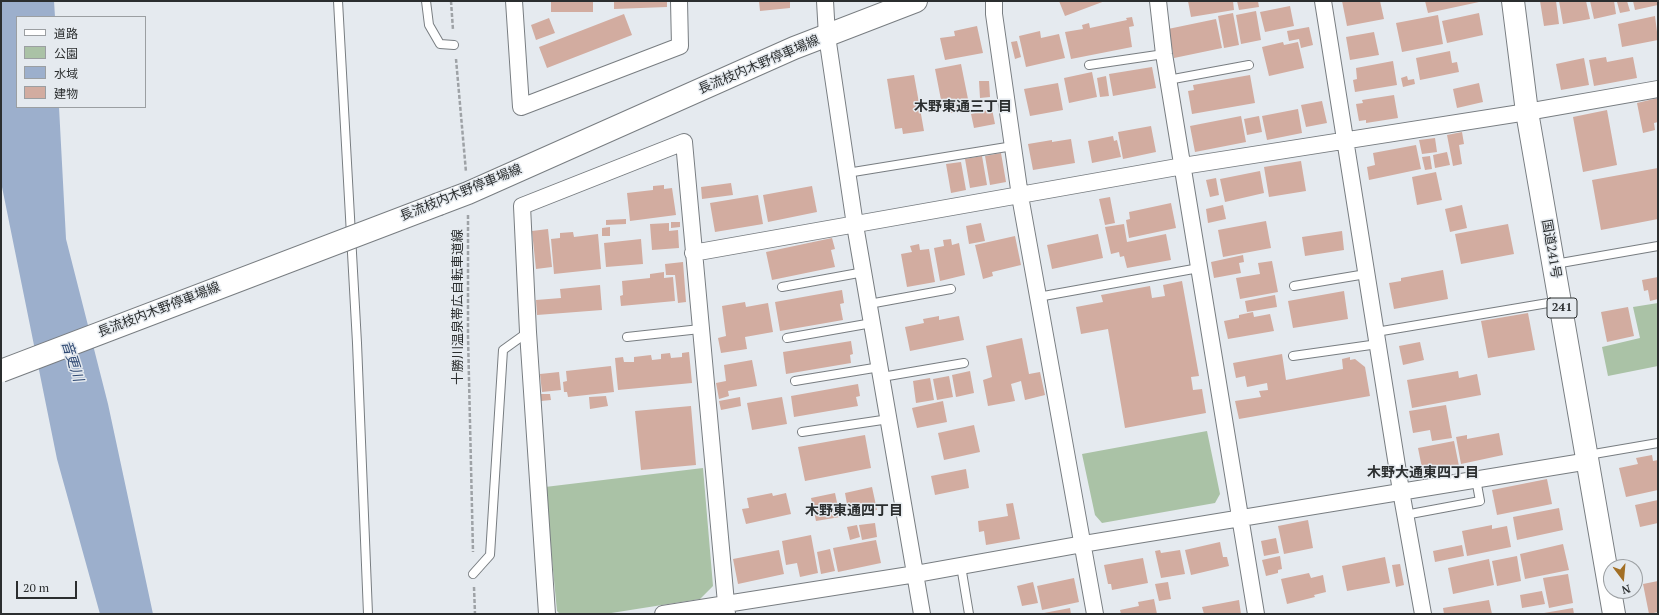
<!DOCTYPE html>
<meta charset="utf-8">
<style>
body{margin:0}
#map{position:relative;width:1659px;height:615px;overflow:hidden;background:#e5eaef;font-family:"PT Serif","Noto Sans JP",serif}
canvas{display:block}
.frame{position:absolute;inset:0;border:2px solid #2b2e2f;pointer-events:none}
.legend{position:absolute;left:16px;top:16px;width:130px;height:92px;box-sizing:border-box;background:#e5eaef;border:1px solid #9b9fa2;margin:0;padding:5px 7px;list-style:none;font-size:12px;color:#2b2e2f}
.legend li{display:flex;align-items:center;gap:8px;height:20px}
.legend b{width:20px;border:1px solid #9b9fa2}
.north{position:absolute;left:1603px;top:559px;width:40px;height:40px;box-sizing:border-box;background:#e5eaef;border:1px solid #9b9fa2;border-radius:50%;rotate:164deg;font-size:11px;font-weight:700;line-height:16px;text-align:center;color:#2b2e2f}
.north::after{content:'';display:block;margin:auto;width:14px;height:18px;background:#a26f25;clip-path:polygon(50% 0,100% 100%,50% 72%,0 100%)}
.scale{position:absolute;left:16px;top:581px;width:61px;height:18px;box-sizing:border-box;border:2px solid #2b2e2f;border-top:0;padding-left:5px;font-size:12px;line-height:14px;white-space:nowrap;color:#2b2e2f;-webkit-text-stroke:3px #e5eaef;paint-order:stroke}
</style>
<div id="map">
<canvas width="1659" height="615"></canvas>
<div class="frame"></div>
<ul class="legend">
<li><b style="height:5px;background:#fff"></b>道路</li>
<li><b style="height:11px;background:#aac2a6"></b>公園</li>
<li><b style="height:11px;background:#9cafcc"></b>水域</li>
<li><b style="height:11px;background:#d2aca0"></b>建物</li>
</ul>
<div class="north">N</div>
<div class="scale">20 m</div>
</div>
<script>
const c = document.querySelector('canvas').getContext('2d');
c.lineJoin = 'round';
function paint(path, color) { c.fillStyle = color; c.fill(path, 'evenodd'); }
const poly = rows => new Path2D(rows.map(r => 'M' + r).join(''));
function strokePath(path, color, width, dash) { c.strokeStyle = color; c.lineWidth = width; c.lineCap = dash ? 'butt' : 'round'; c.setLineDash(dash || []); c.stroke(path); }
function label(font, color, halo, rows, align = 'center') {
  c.font = font + ' "PT Serif","Noto Sans JP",serif'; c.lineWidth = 3; c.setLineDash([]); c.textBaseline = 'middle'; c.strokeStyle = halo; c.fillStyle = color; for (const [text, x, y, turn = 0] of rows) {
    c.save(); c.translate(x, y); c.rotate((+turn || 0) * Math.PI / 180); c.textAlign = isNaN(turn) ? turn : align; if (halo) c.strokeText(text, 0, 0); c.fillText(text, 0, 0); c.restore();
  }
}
paint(poly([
 [1658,303,1658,366,1608,376,1602,347,1640,338,1633,307],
 [1207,431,1220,494,1215,503,1102,523,1095,515,1082,454],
 [703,468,713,586,700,599,605,614,560,614,557,611,545,487]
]), '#aac2a6');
paint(poly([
 [1,1,54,1,55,17,17,17,17,107,59,107,66,239,108,404,153,614,100,614,57,459,1,182]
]), '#9cafcc');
paint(poly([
 [551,1,593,1,593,12,551,12],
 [614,1,667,1,667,7,614,9],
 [759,1,790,1,790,8,760,11],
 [1059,1,1105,1,1065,16],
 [1188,1,1233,1,1234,10,1191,17],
 [1237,1,1258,1,1259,7,1239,10],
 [1342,1,1380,1,1384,19,1347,26],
 [1425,1,1479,1,1479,2,1428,13],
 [1540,1,1556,1,1559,24,1544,26],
 [1559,1,1586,1,1590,19,1563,24],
 [1590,1,1614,1,1616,14,1594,19],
 [1627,1,1630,11,1620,13,1617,2],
 [1633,1,1658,1,1658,5,1635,10],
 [1290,6,1294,26,1265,32,1260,12],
 [1256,11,1261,40,1241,44,1236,15],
 [1233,13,1239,45,1224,48,1218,16],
 [1479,13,1483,35,1447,43,1442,21],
 [624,14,632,35,547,68,539,47],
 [1438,15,1443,44,1402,52,1396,23],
 [1655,16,1658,40,1622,47,1618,24],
 [1132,17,1134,26,1129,27,1132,47,1071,59,1065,32,1083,29,1082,25,1089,23,1090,28,1127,20,1126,18],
 [549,18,555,33,536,40,531,25],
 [1216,19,1222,48,1174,58,1168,29],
 [977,26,983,53,945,60,940,38,955,36,954,31],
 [1309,27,1313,45,1301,48,1299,39,1289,41,1287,31],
 [1040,31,1041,38,1059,34,1065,58,1026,67,1019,36],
 [1374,32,1379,55,1350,60,1346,37],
 [1017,41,1021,57,1015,59,1011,42],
 [1283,42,1284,45,1298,42,1304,68,1269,76,1262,47],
 [1450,51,1452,63,1457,62,1459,72,1420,80,1416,58],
 [1606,57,1607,62,1633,57,1637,78,1594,86,1589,60],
 [1584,58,1589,85,1561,90,1556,64],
 [1393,61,1397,85,1355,92,1353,80,1357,79,1356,68],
 [961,64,970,109,951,113,950,109,943,110,935,69],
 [1152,67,1156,88,1113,96,1109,74],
 [1092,72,1097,97,1069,103,1064,78],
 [914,75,924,131,903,134,902,128,895,129,887,79],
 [1250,75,1255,103,1192,114,1188,91,1194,90,1193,85],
 [1106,76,1109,96,1100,97,1097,78],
 [1407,76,1408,80,1414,79,1415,84,1403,87,1401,78],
 [979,81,989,81,990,97,980,98],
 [1058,83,1063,110,1030,116,1024,89],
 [1479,83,1483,102,1457,108,1453,89],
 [1394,95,1398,118,1366,123,1366,120,1359,121,1356,104,1363,103,1362,100],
 [1658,98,1658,122,1654,123,1655,130,1643,133,1637,103],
 [1322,101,1327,123,1306,127,1301,105],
 [992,109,995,124,974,128,971,114],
 [1298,109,1302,133,1267,140,1262,116],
 [1607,110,1617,165,1583,172,1573,117],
 [1241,116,1246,142,1195,152,1190,126],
 [1259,116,1262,132,1247,135,1244,119],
 [1151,126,1156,152,1123,159,1118,132],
 [1462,132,1464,144,1459,145,1462,164,1453,166,1447,135],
 [1113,136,1114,141,1117,140,1121,157,1092,163,1088,141],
 [1435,138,1437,152,1422,154,1419,140],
 [1071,139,1075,163,1033,170,1028,144,1052,140,1052,142],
 [1416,145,1421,169,1369,180,1367,167,1375,165,1373,153],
 [1447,152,1450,165,1435,168,1433,155],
 [1001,153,1006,182,990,185,985,156],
 [982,156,987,185,970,188,965,159],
 [1430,156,1432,169,1425,170,1422,157],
 [1301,161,1306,191,1269,197,1264,167],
 [961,162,966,190,951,193,946,164],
 [1658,168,1658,219,1601,230,1592,180],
 [1260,171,1264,193,1225,202,1220,179],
 [1436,172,1442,200,1417,205,1412,177],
 [1216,178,1219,195,1210,197,1206,180],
 [731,183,733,195,702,199,701,187],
 [664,185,664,189,672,188,676,215,630,221,627,193,653,190,653,186],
 [812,186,817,212,768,222,763,195],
 [758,195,763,224,715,232,710,203],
 [1110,197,1115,223,1105,225,1099,199],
 [1171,203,1176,228,1129,238,1126,220,1130,219,1129,212],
 [1223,205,1226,219,1208,223,1206,209],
 [1462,205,1467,228,1450,232,1445,209],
 [626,219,626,224,606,225,606,220],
 [1266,221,1271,248,1223,257,1218,230],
 [671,222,680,222,680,227,671,228],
 [669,223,669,231,678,230,679,248,652,250,650,224],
 [981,223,985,241,969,244,966,226],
 [1124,224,1127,242,1166,234,1171,260,1127,268,1124,256,1120,257,1119,252,1111,254,1105,227],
 [1508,224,1514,254,1461,264,1455,234],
 [610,227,610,236,602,236,602,228],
 [548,229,552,267,536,269,532,231],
 [1342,231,1344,250,1305,256,1302,237],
 [573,232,574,237,598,234,601,269,554,274,551,239,560,238,560,233],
 [1098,234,1103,258,1052,269,1047,245],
 [1015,236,1021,265,992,272,993,276,983,279,975,245],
 [832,238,835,249,831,250,835,267,772,280,766,252],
 [641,239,643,264,606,267,604,243],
 [951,239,952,245,959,243,965,275,940,281,934,248,944,246,943,240],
 [919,244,920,250,929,249,935,282,907,287,901,254,912,252,910,246],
 [1243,255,1244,262,1239,263,1241,273,1214,278,1211,262],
 [1272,261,1278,292,1240,299,1236,278,1260,274,1258,263],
 [683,262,686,302,678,303,675,275,666,275,665,264],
 [1443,270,1448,299,1394,309,1389,283,1401,281,1401,278],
 [664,272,664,278,673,277,675,301,621,306,620,296,623,295,622,281,650,278,650,274],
 [1658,277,1658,299,1650,301,1648,290,1644,291,1642,280],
 [1182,281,1199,376,1191,377,1193,390,1202,389,1206,413,1125,428,1108,329,1081,334,1076,307,1103,302,1101,295,1150,286,1152,298,1165,296,1163,285],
 [600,285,602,310,537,315,536,300,561,298,560,289],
 [842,290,844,303,840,304,843,320,780,331,775,302],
 [1344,291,1348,319,1293,328,1288,301],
 [1275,295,1277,307,1247,312,1245,301],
 [745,302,746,307,768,303,773,332,745,337,747,349,721,353,718,338,726,336,722,306],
 [1628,307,1634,336,1607,342,1601,312],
 [1253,312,1254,317,1270,314,1274,331,1228,339,1224,321,1239,318,1239,315],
 [1528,313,1535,350,1488,358,1481,321],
 [939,316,939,320,959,316,964,340,910,351,905,327,924,323,923,319],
 [1022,338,1029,374,1040,372,1045,395,1025,400,1021,381,1011,384,1015,401,988,406,983,380,992,377,986,346],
 [851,341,853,354,850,355,851,363,786,374,783,352],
 [1420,342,1424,360,1403,365,1399,346],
 [689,352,692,383,618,390,615,358,623,357,624,362,634,362,634,357,651,355,652,360,661,359,661,354,670,353,671,358,682,357,682,353],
 [1282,354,1286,380,1343,369,1342,359,1350,357,1350,360,1355,359,1365,367,1370,396,1239,419,1235,401,1261,397,1259,391,1268,390,1267,383,1247,387,1245,376,1236,378,1233,363],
 [752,360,757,386,728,391,729,396,719,399,716,383,726,381,724,365],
 [611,366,614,392,568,397,567,392,564,392,563,382,567,381,566,371],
 [970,371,974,393,956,397,952,375],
 [1458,371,1459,378,1477,374,1481,395,1412,408,1407,380],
 [559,372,561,390,542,392,540,374],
 [949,376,953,397,937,400,933,379],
 [930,378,934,400,916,403,913,381],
 [858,384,860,396,856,397,858,406,794,417,791,396],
 [540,394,550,394,551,400,541,401],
 [606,396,608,406,590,409,589,397],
 [740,397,741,406,721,410,719,401],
 [782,397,787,424,752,430,747,403],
 [943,401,947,422,917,428,912,408],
 [1446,405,1452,438,1432,441,1430,430,1413,433,1409,411],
 [691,406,696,465,641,470,635,411],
 [974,425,980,452,944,460,938,433],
 [1499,433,1503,455,1461,464,1456,437,1467,435,1467,439],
 [865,435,871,468,805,481,798,447],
 [1454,441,1459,466,1423,473,1418,448],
 [1652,455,1653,461,1658,460,1658,490,1626,497,1619,468,1638,464,1636,458],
 [966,469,969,488,935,495,931,476],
 [1547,479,1552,504,1497,515,1492,490],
 [872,487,877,510,849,515,845,493],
 [772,493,773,496,786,493,791,514,746,524,742,509,749,508,747,498],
 [835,493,840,517,816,521,811,498],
 [1658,500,1658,523,1640,527,1635,505],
 [1013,503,1020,539,986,545,984,531,979,532,978,521,1008,516,1006,504],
 [1559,508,1563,530,1517,540,1513,517],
 [1308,520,1313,548,1284,554,1278,526],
 [875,523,877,537,862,540,859,525],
 [857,525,860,537,850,540,847,527],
 [1492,525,1492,529,1507,526,1511,547,1467,556,1462,531],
 [811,535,818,573,800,577,797,563,786,565,782,541],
 [1276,538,1279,553,1264,556,1261,541],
 [876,540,881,563,838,572,833,548],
 [1220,542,1223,557,1227,557,1229,566,1191,575,1185,550],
 [1563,544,1569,570,1525,579,1520,554],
 [1462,545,1464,556,1435,562,1433,551],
 [830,549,835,571,821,574,817,552],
 [779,550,784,574,738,584,733,559],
 [1160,550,1161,553,1180,550,1185,574,1161,578,1155,551],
 [1280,556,1282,569,1278,570,1278,573,1266,576,1262,560],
 [1517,556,1521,581,1497,586,1492,561],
 [1385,557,1390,583,1347,591,1342,566],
 [1143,558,1148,583,1112,590,1111,584,1108,584,1104,565],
 [1489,559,1494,585,1453,594,1448,568],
 [1400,564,1404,585,1396,587,1392,565],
 [1309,573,1311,578,1323,575,1326,592,1314,595,1315,597,1287,604,1281,579],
 [1568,574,1573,603,1549,608,1543,578],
 [1074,578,1079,602,1042,610,1037,586],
 [1658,581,1658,612,1649,614,1643,584],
 [1033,582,1038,603,1022,606,1017,586],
 [1168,582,1171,599,1159,601,1155,584],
 [1542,591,1545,604,1522,608,1520,595],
 [1154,599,1157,614,1121,614,1120,610,1139,606,1138,602],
 [1239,600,1241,614,1204,614,1202,607],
 [1489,600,1492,614,1444,614,1443,608],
 [1070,608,1071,614,1044,614,1044,613],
 [1573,608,1574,614,1544,614,1544,613]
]), '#d2aca0');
const service = poly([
 [338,1,357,343,368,614],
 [426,1,429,25,440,44,454,45],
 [1089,65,1164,54],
 [1168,80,1249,65],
 [847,173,1013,146],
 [1555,264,1658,246],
 [1294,286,1366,274],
 [782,287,864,272],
 [1038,297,1199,268],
 [869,304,951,289],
 [1376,332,1560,301],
 [627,337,700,329],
 [787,338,872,323],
 [1293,356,1378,344],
 [882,377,964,363],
 [795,381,880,367],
 [802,432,889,419],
 [1588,455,1658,443],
 [1405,515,1480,501,1476,479],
 [961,566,969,614],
 [473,574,490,555,503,350,528,332]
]);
const minor = poly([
 [514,1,521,107,680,46,679,1],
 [825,1,827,36,855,225,922,614],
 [994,1,994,14,1020,196,1095,614],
 [1158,1,1164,54,1256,614],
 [1323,1,1401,491,1423,614],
 [693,253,1183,166,1527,112,1658,89],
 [547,614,528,332,522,206,684,142,727,614],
 [663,614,916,574,1083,544,1589,461]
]);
const secondary = poly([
 [439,204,468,193,794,48,916,1]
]);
const trunk = poly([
 [1513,1,1527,112,1614,614]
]);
strokePath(service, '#787d81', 10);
strokePath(minor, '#787d81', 18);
strokePath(secondary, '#787d81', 24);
strokePath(trunk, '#787d81', 24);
strokePath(poly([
 [451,1,453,30],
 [456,59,466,172],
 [468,215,468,336,473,552],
 [474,587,475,614]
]), '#9ea2a6', 2.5, [4, 2]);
strokePath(service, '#fff', 8);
strokePath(minor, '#fff', 16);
strokePath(secondary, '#fff', 22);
strokePath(trunk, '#fff', 22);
const secondaryBridge = poly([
 [1,371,439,204]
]);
strokePath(secondaryBridge, '#787d81', 24, []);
strokePath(secondaryBridge, '#fff', 22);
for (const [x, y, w] of [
 [1562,308,30]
]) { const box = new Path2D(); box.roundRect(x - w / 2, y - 10, w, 20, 3); c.fillStyle = '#e5eaef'; c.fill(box); strokePath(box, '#2b2e2f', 1); }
label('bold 12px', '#2b2e2f', null, [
 ["241",1562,308]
]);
label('13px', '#2b2e2f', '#e5eaef', [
 ["長流枝内木野停車場線",759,65,-23],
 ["長流枝内木野停車場線",461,193,-22],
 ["国道241号",1551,249,80],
 ["十勝川温泉帯広自転車道線",458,307,-90],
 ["長流枝内木野停車場線",159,310,-21]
]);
label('bold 14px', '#2b2e2f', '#e5eaef', [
 ["木野東通三丁目",963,107],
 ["木野大通東四丁目",1423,473],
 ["木野東通四丁目",854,511]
]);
label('italic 14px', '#2f4973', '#e5eaef', [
 ["音更川",72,361,72]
]);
</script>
